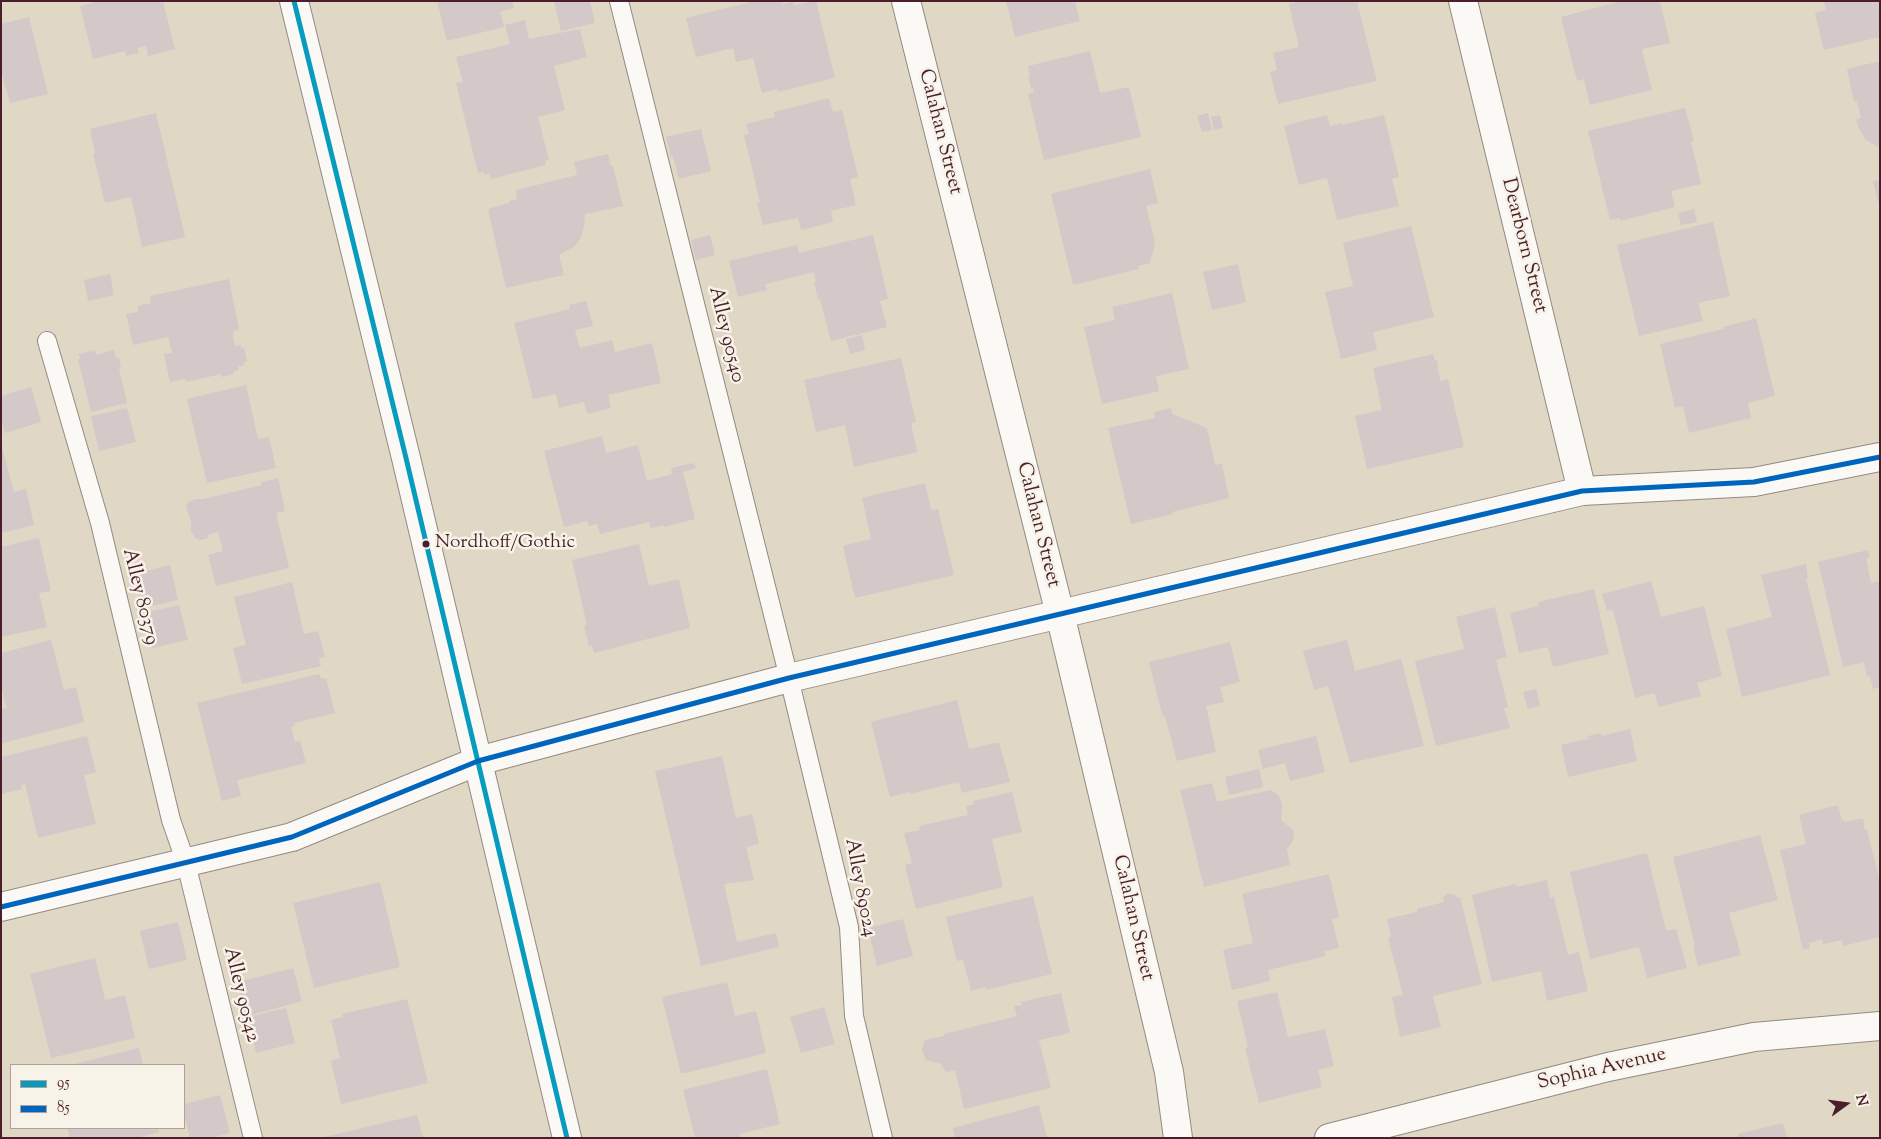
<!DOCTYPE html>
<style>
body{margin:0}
#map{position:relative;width:1881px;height:1139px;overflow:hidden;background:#e0d8c5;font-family:"Sorts Mill Goudy",serif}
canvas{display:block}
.frame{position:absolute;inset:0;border:2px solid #4a1f2b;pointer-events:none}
.legend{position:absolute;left:10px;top:1064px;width:175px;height:65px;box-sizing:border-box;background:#f7f3e8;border:1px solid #b29e9c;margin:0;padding:6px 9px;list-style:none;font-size:15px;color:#4a1f2b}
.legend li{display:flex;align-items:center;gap:10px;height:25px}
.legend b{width:25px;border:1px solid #b29e9c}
.north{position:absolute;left:1821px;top:1079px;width:50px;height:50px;-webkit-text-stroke:4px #f7f3e8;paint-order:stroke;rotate:76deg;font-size:14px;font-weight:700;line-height:20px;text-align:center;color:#4a1f2b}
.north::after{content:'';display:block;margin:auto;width:18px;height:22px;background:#4a1f2b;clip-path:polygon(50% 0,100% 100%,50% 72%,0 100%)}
</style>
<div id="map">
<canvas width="1881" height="1139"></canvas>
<div class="frame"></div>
<ul class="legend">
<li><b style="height:6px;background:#079bbe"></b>95</li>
<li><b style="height:6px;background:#0065bd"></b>85</li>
</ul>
<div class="north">N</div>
</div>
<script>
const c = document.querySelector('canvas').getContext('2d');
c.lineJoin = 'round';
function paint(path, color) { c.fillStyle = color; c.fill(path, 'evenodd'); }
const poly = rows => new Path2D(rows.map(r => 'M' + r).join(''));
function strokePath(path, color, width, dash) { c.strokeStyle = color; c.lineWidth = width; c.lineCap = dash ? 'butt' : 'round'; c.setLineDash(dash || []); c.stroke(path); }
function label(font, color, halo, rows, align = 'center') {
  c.font = font + ' "Sorts Mill Goudy",serif'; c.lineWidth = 5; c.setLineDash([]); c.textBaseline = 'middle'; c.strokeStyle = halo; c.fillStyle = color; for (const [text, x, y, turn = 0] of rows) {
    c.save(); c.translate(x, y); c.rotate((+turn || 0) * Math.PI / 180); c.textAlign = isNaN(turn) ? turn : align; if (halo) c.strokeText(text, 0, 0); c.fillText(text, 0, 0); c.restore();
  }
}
paint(poly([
 [99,1,163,1,175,49,148,56,146,46,137,48,139,53,126,56,125,51,93,59,80,6],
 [437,1,512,1,514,8,500,12,504,27,447,41],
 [554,1,590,1,595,23,561,31],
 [755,1,782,1,783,4,793,2,794,5,816,1,835,78,778,92,777,89,762,93,753,58,736,62,733,48,696,57,686,18],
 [1006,1,1075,1,1080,21,1015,37],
 [1301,1,1357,1,1377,81,1278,104,1270,72,1277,70,1273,53,1299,47,1289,4],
 [1621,1,1660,1,1670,43,1642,49,1652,90,1590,105,1584,79,1577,81,1561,17],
 [1824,1,1880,1,1880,37,1824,50,1815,13,1826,10],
 [29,17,48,94,10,103,1,71,1,24],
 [525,20,529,39,580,29,587,57,554,66,565,110,538,117,549,160,545,161,546,165,491,179,489,173,484,175,484,172,478,173,456,83,463,82,456,57,510,44,505,25],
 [1090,51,1100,93,1129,87,1141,137,1044,160,1028,94,1034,92,1033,88,1031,89,1028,76,1030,76,1028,66],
 [1880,61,1880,148,1866,140,1859,129,1856,120,1861,118,1857,101,1854,102,1847,69],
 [829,98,833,112,842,110,858,177,850,179,856,205,831,211,833,222,801,230,798,218,763,225,757,203,760,202,744,135,749,134,746,124,775,117,774,112],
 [1685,108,1694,141,1691,141,1701,184,1671,191,1675,207,1620,221,1620,218,1610,220,1588,131],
 [156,113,185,237,142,247,131,197,105,203,93,154,95,154,90,129],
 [1208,113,1212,130,1202,132,1197,116],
 [1220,115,1223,128,1214,130,1211,117],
 [1327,115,1330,126,1341,123,1342,125,1384,115,1399,177,1392,179,1399,206,1337,220,1327,178,1299,185,1284,126],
 [701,129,711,171,679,179,673,156,671,157,666,137],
 [608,154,611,166,613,166,623,206,585,214,584,227,581,237,575,246,559,255,564,275,506,288,488,209,509,203,509,201,517,199,516,190,577,175,574,162],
 [1150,169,1158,203,1146,206,1155,243,1150,263,1138,266,1139,269,1073,285,1051,194],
 [1880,180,1880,205,1879,205,1873,181],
 [1694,209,1697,222,1681,225,1678,213],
 [1713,222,1730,296,1698,303,1703,321,1639,336,1617,245],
 [1411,226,1434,317,1373,332,1377,350,1341,359,1325,292,1353,286,1343,243],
 [710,235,715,255,696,260,691,240],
 [873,235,888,299,880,301,887,327,831,341,820,299,818,300,814,282,816,282,814,272,765,284,767,290,738,297,729,261,797,245,799,253],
 [1238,264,1246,302,1212,310,1203,272],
 [110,274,114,295,88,301,84,280],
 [229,279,239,329,234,331,233,339,235,346,241,345,241,348,244,348,247,361,244,362,244,365,238,367,239,370,233,372,234,374,221,377,221,374,186,382,185,379,170,382,164,354,172,353,168,337,133,345,126,314,138,312,138,306,151,303,150,296],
 [1172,293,1189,369,1156,376,1159,391,1102,404,1084,327,1115,320,1112,307],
 [586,301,593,326,575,330,580,348,612,340,615,352,652,343,661,383,608,395,611,408,587,414,584,402,559,408,556,394,533,399,514,323,570,309,569,305],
 [1756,318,1775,396,1748,403,1751,418,1689,433,1683,406,1675,408,1660,344,1724,329,1724,327],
 [862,335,865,350,850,354,846,339],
 [95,350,96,355,114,350,116,358,119,358,121,367,119,368,127,403,91,412,78,359,80,359,79,354],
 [1433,354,1435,360,1437,360,1440,381,1448,379,1464,447,1367,469,1355,416,1382,410,1373,368],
 [901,358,916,422,911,423,917,452,854,467,845,425,816,432,804,380],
 [246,385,258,439,269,437,276,468,207,483,187,399],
 [31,387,41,422,5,433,1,419,1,396],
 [127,408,136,442,99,451,91,416],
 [1171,408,1172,414,1207,428,1215,465,1222,464,1229,498,1172,512,1173,514,1131,524,1108,428,1155,418,1154,412],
 [602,436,606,453,638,445,647,481,672,474,671,468,694,463,696,468,683,472,695,519,664,527,664,525,651,528,649,522,600,534,597,524,589,526,587,521,564,527,544,451],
 [1,444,14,492,26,489,34,525,1,533],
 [278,478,285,511,276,513,289,568,216,586,208,555,223,551,218,532,207,535,208,538,200,540,195,538,191,531,191,521,186,507,187,503,196,499,203,499,262,485,261,482],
 [925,483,931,510,938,509,954,575,855,598,843,546,871,539,862,498],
 [39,538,51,591,39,593,47,627,1,637,1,547],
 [639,544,649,586,679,579,690,628,594,653,592,646,589,646,584,625,587,625,572,560],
 [1868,550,1870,557,1866,558,1871,583,1880,581,1880,687,1873,689,1870,676,1867,677,1864,662,1843,667,1818,562],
 [1806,564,1808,578,1806,579,1830,675,1742,697,1726,629,1772,617,1761,575],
 [170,565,178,600,142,608,134,574],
 [1651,581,1661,617,1704,606,1722,676,1697,683,1701,696,1658,707,1655,693,1635,698,1613,610,1607,611,1602,594],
 [292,582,304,634,318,631,325,657,319,658,321,666,242,684,233,648,246,645,234,597],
 [1594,589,1609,654,1553,667,1548,647,1519,653,1510,613,1539,606,1538,602],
 [179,605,188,640,152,648,143,613],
 [1495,607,1507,657,1496,660,1508,707,1504,708,1510,728,1436,746,1415,661,1464,649,1456,617],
 [51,640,64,690,76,687,84,722,3,743,1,742,1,709,7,708,1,687,1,653],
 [1347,640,1355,671,1401,659,1424,746,1350,763,1328,686,1314,690,1303,651],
 [1230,642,1240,682,1220,687,1224,702,1206,706,1216,752,1177,761,1165,716,1163,717,1149,662],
 [319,674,321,679,326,678,335,713,294,723,295,726,291,727,295,742,300,741,306,763,237,780,241,796,222,801,197,703],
 [1536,689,1540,706,1528,709,1523,692],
 [957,700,969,749,999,742,1010,782,962,793,959,782,909,794,909,792,890,797,871,722],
 [1630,729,1637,761,1568,777,1561,745,1588,739,1588,736,1601,733,1601,736],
 [87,736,96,772,84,775,96,824,38,838,25,784,21,785,22,789,1,794,1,757],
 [1316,736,1325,772,1290,781,1285,763,1263,769,1258,750],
 [722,756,736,818,752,814,759,844,746,847,754,880,724,884,737,942,776,933,779,947,701,966,655,771],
 [1259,769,1263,787,1229,795,1225,777],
 [1212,783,1217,802,1271,790,1279,796,1282,804,1281,820,1294,831,1293,841,1287,849,1290,865,1204,887,1180,790],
 [1012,792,1022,832,992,839,1003,887,916,909,905,865,912,863,904,833,920,830,919,826,968,815,966,807,974,804,973,801],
 [1838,805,1842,821,1844,820,1845,822,1863,818,1865,830,1867,830,1880,881,1880,937,1843,946,1842,940,1823,944,1822,939,1809,943,1810,948,1803,950,1780,850,1806,844,1799,815],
 [1760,835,1778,900,1729,913,1741,955,1698,966,1693,945,1695,945,1673,857],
 [1647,853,1666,930,1676,929,1687,968,1647,978,1639,947,1590,959,1570,872],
 [1329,874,1339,918,1332,919,1339,948,1324,951,1326,956,1268,970,1270,981,1232,990,1223,950,1253,943,1242,894],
 [1547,880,1550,898,1554,897,1568,955,1579,952,1588,991,1547,1001,1541,971,1492,982,1472,895,1515,884,1516,887],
 [380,882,400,967,314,988,293,903],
 [1447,894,1454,894,1458,898,1460,897,1482,984,1433,996,1441,1027,1400,1037,1392,997,1403,995,1388,938,1391,937,1387,919,1417,912,1417,909,1444,902,1443,898],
 [1033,896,1052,974,986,990,985,987,971,991,963,960,957,961,946,917],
 [903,919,913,956,877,966,868,928],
 [178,922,187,960,149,969,140,931],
 [95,958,105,1000,125,995,135,1038,51,1058,30,974],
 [293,968,302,1001,247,1016,238,982],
 [727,982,735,1016,756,1011,766,1053,681,1074,662,997],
 [1277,992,1288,1037,1325,1029,1334,1066,1318,1070,1322,1087,1259,1103,1245,1048,1248,1047,1237,1001],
 [1061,993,1070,1033,1039,1040,1051,1088,964,1109,955,1070,946,1072,941,1064,926,1060,922,1050,924,1042,926,1040,944,1036,944,1034,1017,1016,1014,1006,1022,1005,1021,1002],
 [407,999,428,1083,341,1104,331,1061,340,1058,331,1020,343,1017,342,1014],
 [824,1007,835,1044,801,1053,790,1017],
 [286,1008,295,1043,256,1053,248,1017],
 [139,1048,143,1065,71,1065],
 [767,1069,780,1124,740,1134,741,1138,695,1138,683,1090],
 [220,1095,230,1133,210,1138,190,1138,184,1112,184,1104],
 [1039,1105,1047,1138,955,1138,953,1128],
 [417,1115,423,1138,324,1138,324,1137],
 [1783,1123,1787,1138,1738,1138,1738,1134],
 [67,1128,158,1128,159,1132,136,1138,70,1138]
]), '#d4c8c8');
const lane = poly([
 [619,1,789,678,849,927,854,1016,883,1138],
 [47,341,100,523,171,820,186,863,253,1138]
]);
const street = poly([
 [906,1,1060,614,1169,1072,1178,1138],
 [1463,1,1582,491],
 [1,907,292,837,478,761],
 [1329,1138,1608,1067,1754,1037,1880,1026]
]);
const secondary = poly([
 [478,761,789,678,1582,491,1754,482,1880,457]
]);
const primary = poly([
 [294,1,406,458,567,1138]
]);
strokePath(lane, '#948981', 20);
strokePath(street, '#948981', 30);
strokePath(secondary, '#948981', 30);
strokePath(primary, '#948981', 30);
strokePath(lane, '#faf9f6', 18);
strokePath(street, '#faf9f6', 28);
strokePath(secondary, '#faf9f6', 28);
strokePath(primary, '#faf9f6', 28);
strokePath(poly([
 [294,1,406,458,567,1138]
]), '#079bbe', 5);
strokePath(poly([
 [1,907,292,837,478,761,789,678,1582,491,1754,482,1880,457]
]), '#0065bd', 5);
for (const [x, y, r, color] of [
 [426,544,4.5,"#4a1f2b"]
]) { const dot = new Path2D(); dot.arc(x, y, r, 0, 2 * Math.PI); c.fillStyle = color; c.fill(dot); strokePath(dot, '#f7f3e8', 2); }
label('19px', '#4a1f2b', '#f7f3e8', [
 ["Nordhoff/Gothic",435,544]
], 'left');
label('20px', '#4a1f2b', '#f7f3e8', [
 ["Calahan Street",939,132,76],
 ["Dearborn Street",1523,246,76],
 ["Alley 90540",725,335,76],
 ["Calahan Street",1037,525,76],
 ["Alley 80379",139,597,76],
 ["Alley 89024",859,888,79],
 ["Calahan Street",1132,918,77],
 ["Alley 90542",240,995,76],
 ["Sophia Avenue",1602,1070,-13]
]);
</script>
